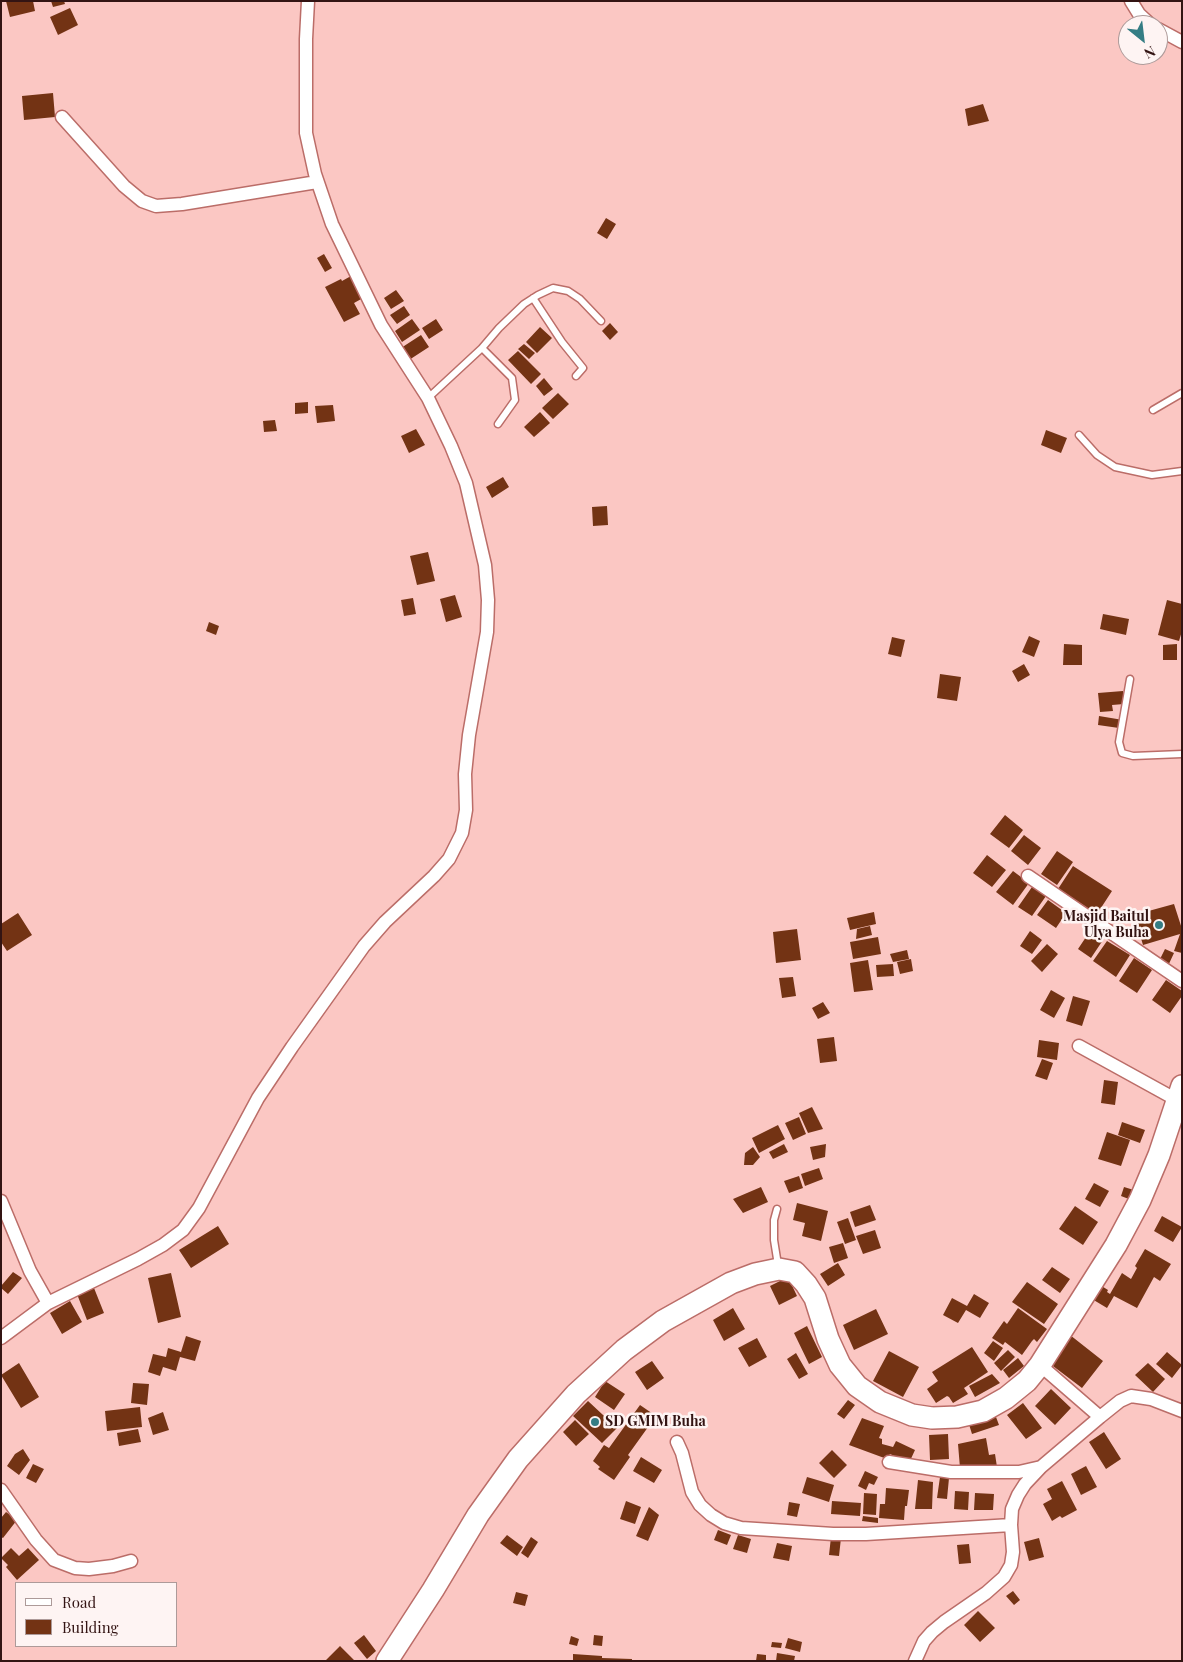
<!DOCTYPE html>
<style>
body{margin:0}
#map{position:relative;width:1183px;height:1662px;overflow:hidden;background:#fbc7c3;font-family:"Playfair Display",serif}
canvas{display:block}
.frame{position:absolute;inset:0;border:2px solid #331413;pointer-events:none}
.legend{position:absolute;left:15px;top:1582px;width:162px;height:65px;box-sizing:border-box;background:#fef4f3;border:1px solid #ad9a99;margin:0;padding:6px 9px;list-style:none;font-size:15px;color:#331413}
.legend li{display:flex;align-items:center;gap:10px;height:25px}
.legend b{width:25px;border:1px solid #ad9a99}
.north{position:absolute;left:1118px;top:15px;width:50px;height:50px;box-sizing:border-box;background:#fef4f3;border:1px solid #ad9a99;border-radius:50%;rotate:151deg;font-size:14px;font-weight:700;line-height:20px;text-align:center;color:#331413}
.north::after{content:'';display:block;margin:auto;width:18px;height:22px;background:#357d84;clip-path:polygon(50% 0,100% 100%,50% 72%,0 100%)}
</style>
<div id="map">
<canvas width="1183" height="1662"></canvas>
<div class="frame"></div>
<ul class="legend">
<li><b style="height:6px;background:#fff"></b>Road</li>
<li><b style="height:14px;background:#733314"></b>Building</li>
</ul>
<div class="north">N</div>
</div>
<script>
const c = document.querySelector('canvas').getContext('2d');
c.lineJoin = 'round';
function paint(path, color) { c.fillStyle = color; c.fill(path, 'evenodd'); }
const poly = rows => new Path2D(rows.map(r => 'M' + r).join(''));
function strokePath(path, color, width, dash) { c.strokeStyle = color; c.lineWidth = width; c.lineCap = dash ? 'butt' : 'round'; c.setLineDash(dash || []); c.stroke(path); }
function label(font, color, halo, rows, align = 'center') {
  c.font = font + ' "Playfair Display",serif'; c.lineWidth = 5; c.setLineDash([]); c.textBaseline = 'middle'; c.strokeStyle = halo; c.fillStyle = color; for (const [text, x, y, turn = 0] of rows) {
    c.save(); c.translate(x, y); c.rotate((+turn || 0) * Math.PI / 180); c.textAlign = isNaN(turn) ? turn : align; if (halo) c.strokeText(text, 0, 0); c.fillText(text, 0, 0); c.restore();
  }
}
paint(poly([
 [6,1,33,1,35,11,10,17],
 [51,1,64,1,65,4,53,7],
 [70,8,78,25,58,35,50,17],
 [53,93,55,117,24,120,22,96],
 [983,104,989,121,968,126,965,109],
 [606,218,616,224,607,239,597,233],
 [324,254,332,268,325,272,317,258],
 [351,276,363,298,354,303,360,314,344,322,325,287,341,279,342,281],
 [396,290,404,301,391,309,384,298],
 [404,306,410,315,397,324,390,315],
 [412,319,420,330,402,342,395,331],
 [436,319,443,330,429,339,422,328],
 [610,323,618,332,610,340,602,331],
 [540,327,552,338,537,353,526,342],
 [421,335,429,347,409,360,401,348],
 [524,344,535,353,529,359,518,349],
 [518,351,541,374,531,384,508,360],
 [544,378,553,389,544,396,536,386],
 [558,393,569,404,553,419,542,408],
 [308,402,308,413,295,414,295,403],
 [333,405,335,421,317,423,315,406],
 [540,412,550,423,534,437,524,427],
 [275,420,277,431,264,432,263,421],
 [416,429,425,445,409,453,401,436],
 [1046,430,1067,438,1061,453,1041,445],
 [503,477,509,487,492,498,486,487],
 [607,506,608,525,593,526,592,507],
 [428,552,435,581,417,585,410,556],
 [455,595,462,617,446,622,440,599],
 [413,598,416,614,404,616,401,600],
 [1167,600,1182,604,1182,631,1179,641,1158,635],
 [1103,614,1129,619,1126,635,1100,629],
 [209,622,219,626,216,635,206,631],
 [1029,636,1040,641,1034,657,1022,652],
 [892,637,905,640,901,657,888,654],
 [1064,644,1082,645,1082,665,1063,665],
 [1177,644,1177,660,1163,660,1163,645],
 [1024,664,1030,675,1018,682,1012,671],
 [940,674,961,677,957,701,937,698],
 [1123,691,1124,704,1112,705,1113,711,1100,712,1098,693],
 [1099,716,1123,720,1119,728,1098,725],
 [1005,815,1023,830,1009,848,990,834],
 [1024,835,1041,848,1028,865,1011,851],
 [1057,851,1073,862,1057,885,1041,874],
 [987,855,1006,870,992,887,973,873],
 [1073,866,1112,891,1097,914,1058,889],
 [1013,871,1029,883,1013,905,996,892],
 [1032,887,1046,896,1032,916,1018,907],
 [1048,900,1066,913,1056,928,1037,915],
 [1174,904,1182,929,1182,953,1174,951,1180,934,1143,945,1134,915],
 [874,912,876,924,850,930,847,918],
 [18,913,32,935,7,951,1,942,1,924],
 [870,926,872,935,856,939,857,929],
 [1092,928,1105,937,1091,958,1078,949],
 [797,929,801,960,776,963,773,932],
 [1030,931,1042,940,1032,954,1020,946],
 [878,937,881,954,853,959,850,942],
 [1107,941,1130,955,1116,977,1093,961],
 [1047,944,1058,954,1042,972,1031,961],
 [1165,949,1174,953,1167,968,1158,963],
 [907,950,909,959,893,962,890,954],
 [1134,958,1152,970,1137,993,1119,981],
 [911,959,913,971,900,974,897,962],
 [868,960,873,990,854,992,850,963],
 [893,964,894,976,877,977,876,965],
 [793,977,796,996,782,998,779,978],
 [1166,980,1182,991,1182,996,1170,1013,1152,1000],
 [1051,990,1065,998,1054,1018,1040,1010],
 [1073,996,1090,1001,1082,1026,1066,1021],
 [823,1002,830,1013,818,1019,812,1008],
 [834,1037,837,1061,820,1063,817,1039],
 [1039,1040,1059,1043,1057,1060,1037,1057],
 [1042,1059,1053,1063,1047,1080,1035,1076],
 [1104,1080,1118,1082,1115,1105,1101,1103],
 [812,1107,823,1129,808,1133,799,1113],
 [799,1117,806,1134,793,1140,785,1123],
 [1122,1122,1145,1130,1140,1143,1118,1135],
 [778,1125,785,1139,759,1153,752,1138],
 [1107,1132,1130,1140,1121,1166,1098,1159],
 [784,1144,788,1152,773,1159,769,1152],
 [826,1144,825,1157,813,1160,810,1147],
 [753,1147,760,1157,753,1165,744,1165,745,1153],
 [819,1168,823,1179,805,1186,801,1174],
 [799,1176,803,1188,789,1193,784,1181],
 [1094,1183,1109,1191,1100,1207,1085,1199],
 [761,1187,768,1202,743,1213,733,1199],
 [1124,1187,1137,1191,1134,1201,1121,1196],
 [797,1203,828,1211,821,1241,802,1236,805,1223,793,1220],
 [870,1205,876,1220,855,1227,850,1212],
 [1075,1206,1098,1222,1083,1245,1059,1229],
 [1162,1216,1182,1227,1173,1242,1154,1231],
 [848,1218,856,1240,845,1244,837,1222],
 [218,1226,229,1244,191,1268,179,1250],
 [875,1230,881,1248,863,1254,856,1236],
 [843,1243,848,1258,834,1263,829,1247],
 [1145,1249,1171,1264,1160,1281,1154,1277,1137,1308,1114,1296,1107,1308,1092,1299,1100,1285,1108,1290,1107,1292,1110,1294,1122,1273,1131,1279,1137,1268,1135,1266],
 [838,1263,845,1275,828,1286,820,1274],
 [1052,1267,1070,1279,1060,1293,1042,1280],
 [13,1272,22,1278,8,1294,1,1288,1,1286],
 [171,1273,181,1317,158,1323,148,1278],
 [788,1277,797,1296,779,1305,770,1286],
 [1027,1282,1058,1304,1044,1324,1012,1302],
 [94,1288,104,1313,87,1320,77,1294],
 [974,1294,989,1303,980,1318,966,1310,958,1323,943,1315,952,1298,967,1306],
 [70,1301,82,1322,62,1334,50,1313],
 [733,1308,745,1329,724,1341,713,1320],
 [1018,1308,1047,1329,1037,1342,1034,1339,1032,1341,1022,1355,1005,1342,1003,1345,992,1338,1004,1321,1007,1324],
 [876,1309,888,1334,854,1350,843,1325],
 [807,1326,822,1357,809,1364,794,1333],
 [1070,1335,1103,1361,1082,1388,1049,1363],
 [186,1336,201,1341,195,1361,180,1357,176,1371,163,1367,160,1376,148,1372,153,1354,166,1357,168,1348,181,1352],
 [757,1338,767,1357,749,1367,738,1348],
 [993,1341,1003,1348,994,1361,984,1353],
 [972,1347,988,1372,964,1388,968,1394,953,1403,949,1397,947,1396,936,1403,927,1389,938,1381,932,1372],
 [1008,1350,1015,1357,1001,1371,994,1363],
 [889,1351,919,1367,903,1397,873,1381],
 [1167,1352,1182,1365,1172,1378,1156,1364],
 [796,1353,808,1374,799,1379,787,1359],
 [1018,1358,1024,1366,1009,1378,1003,1370],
 [652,1361,664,1378,647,1390,635,1372],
 [19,1363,39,1397,21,1408,1,1375],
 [1148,1363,1165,1379,1153,1392,1135,1375],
 [992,1374,1000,1383,975,1397,969,1386],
 [605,1381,625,1394,614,1410,595,1397],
 [133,1383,149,1384,147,1405,131,1403],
 [1051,1389,1071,1408,1055,1425,1035,1406],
 [848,1400,855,1405,844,1419,837,1414],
 [588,1401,617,1428,602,1443,573,1416],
 [1023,1403,1042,1428,1026,1439,1007,1415],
 [640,1405,656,1416,628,1455,630,1457,614,1480,598,1469,600,1467,593,1461,604,1445,609,1448],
 [140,1407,142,1427,107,1431,105,1411],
 [993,1409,999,1425,972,1434,967,1418],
 [163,1412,169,1430,153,1435,148,1418],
 [862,1418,884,1426,879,1438,882,1439,882,1444,893,1447,896,1441,915,1450,909,1463,890,1454,887,1459,849,1445],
 [575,1420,589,1434,576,1446,563,1432],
 [138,1429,141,1442,119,1446,117,1433],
 [1104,1432,1121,1459,1106,1469,1089,1442],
 [948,1434,949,1459,930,1460,929,1435],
 [986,1438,989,1455,995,1454,997,1467,960,1468,958,1444],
 [23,1449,30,1460,19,1475,7,1466,15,1454],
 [832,1450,847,1465,834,1478,819,1463],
 [641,1457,662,1470,654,1483,633,1471],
 [33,1464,44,1469,36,1483,26,1478],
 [1086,1466,1097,1487,1081,1495,1071,1474],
 [865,1471,878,1477,874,1485,869,1483,866,1490,858,1486],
 [807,1477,834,1485,829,1502,802,1493],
 [940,1477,949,1478,947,1499,937,1498],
 [918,1480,933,1482,932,1509,915,1509],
 [1062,1481,1077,1510,1062,1518,1060,1516,1052,1521,1043,1504,1052,1499,1047,1489],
 [886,1488,909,1490,907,1506,905,1506,904,1520,879,1518,880,1504,885,1504],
 [955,1491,969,1492,968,1510,954,1509],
 [864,1493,877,1494,876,1515,863,1514],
 [975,1493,994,1494,993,1510,974,1510],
 [626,1501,641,1507,635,1524,620,1519],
 [832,1501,861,1503,860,1516,831,1514],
 [789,1502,800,1504,797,1517,787,1515],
 [649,1507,659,1515,648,1541,636,1536],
 [6,1512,17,1520,3,1538,1,1537,1,1518],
 [863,1516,878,1518,878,1523,862,1521],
 [718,1530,731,1535,727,1545,714,1540],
 [507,1535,523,1547,517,1556,500,1543],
 [738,1535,751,1539,747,1553,733,1549],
 [531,1537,538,1542,528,1558,521,1553],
 [831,1537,841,1538,839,1556,829,1555],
 [1039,1538,1044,1557,1029,1561,1024,1542],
 [777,1543,792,1546,789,1561,773,1558],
 [969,1544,971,1563,959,1564,957,1545],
 [11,1548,19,1556,28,1548,39,1560,17,1580,6,1567,8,1565,1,1558],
 [1013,1591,1020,1600,1014,1605,1006,1596],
 [516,1592,528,1595,525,1606,513,1603],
 [978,1611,995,1628,980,1642,964,1625],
 [364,1635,376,1651,367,1659,354,1643],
 [594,1635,603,1636,602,1646,593,1645],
 [571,1636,579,1639,577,1646,569,1644],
 [788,1638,802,1642,800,1652,785,1648],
 [772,1642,782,1643,781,1648,771,1647],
 [340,1646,355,1661,325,1661],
 [777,1653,795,1656,794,1661,776,1661],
 [573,1654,602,1656,602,1658,632,1659,632,1661,573,1661],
 [757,1654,766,1655,766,1661,756,1661]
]), '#733314');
const service = poly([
 [533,298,562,342,583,368,576,376],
 [482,348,499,328,524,304,538,295,553,288,568,291,580,299,601,321],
 [428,398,482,348,512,378,515,400,498,424],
 [1153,410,1182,393],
 [1079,435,1097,455,1115,467,1152,475,1182,471],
 [1130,679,1119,742,1122,753,1133,756,1182,754],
 [777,1209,774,1220,774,1240,778,1265]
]);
const minor = poly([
 [1131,1,1139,14,1151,25],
 [1158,29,1182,42],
 [62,117,124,186,142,201,156,206,182,204,317,182],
 [1028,876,1182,981],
 [1079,1046,1177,1100],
 [1,1201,30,1271,48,1303],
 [1,1338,48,1303,138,1259,163,1245,183,1230,199,1208,258,1098,292,1047,364,946,385,922,434,876,449,859,462,833,466,810,465,774,469,735,487,632,488,600,485,565,466,483,451,446,428,398,381,325,332,224,315,174,306,133,306,39,308,1],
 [1100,1417,1120,1401,1131,1396,1151,1399,1182,1411],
 [677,1442,682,1453,692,1492,700,1505,711,1515,724,1523,741,1528,833,1534,866,1534,1011,1525],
 [889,1462,951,1472,1019,1472,1041,1467],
 [1,1490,36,1540,54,1560,75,1568,89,1569,113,1566,131,1561],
 [915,1661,924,1641,932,1632,944,1622,986,1593,1004,1577,1011,1565,1013,1552,1011,1525,1012,1509,1018,1495,1025,1484,1041,1467,1100,1417,1040,1365]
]);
const trunk = poly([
 [387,1661,433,1590,478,1515,518,1459,576,1394,624,1350,663,1321,731,1283,755,1274,779,1269,795,1272,806,1284,815,1298,828,1339,840,1365,857,1386,880,1402,912,1415,932,1418,957,1417,983,1411,1006,1398,1027,1381,1040,1365,1116,1245,1140,1200,1159,1155,1182,1086]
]);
strokePath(service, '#bb6d68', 9);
strokePath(minor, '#bb6d68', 15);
strokePath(trunk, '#bb6d68', 24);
strokePath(service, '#fff', 6);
strokePath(minor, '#fff', 12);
strokePath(trunk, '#fff', 21);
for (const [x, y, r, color] of [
 [1159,925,5,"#357d84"],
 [595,1422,5,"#357d84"]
]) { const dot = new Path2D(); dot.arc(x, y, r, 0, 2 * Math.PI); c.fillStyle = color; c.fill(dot); strokePath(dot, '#fef4f3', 2); }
label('bold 14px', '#331413', '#fef4f3', [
 ["Masjid Baitul",1149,917],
 ["Ulya Buha",1149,933],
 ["SD GMIM Buha",605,1422,"left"]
], 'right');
</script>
